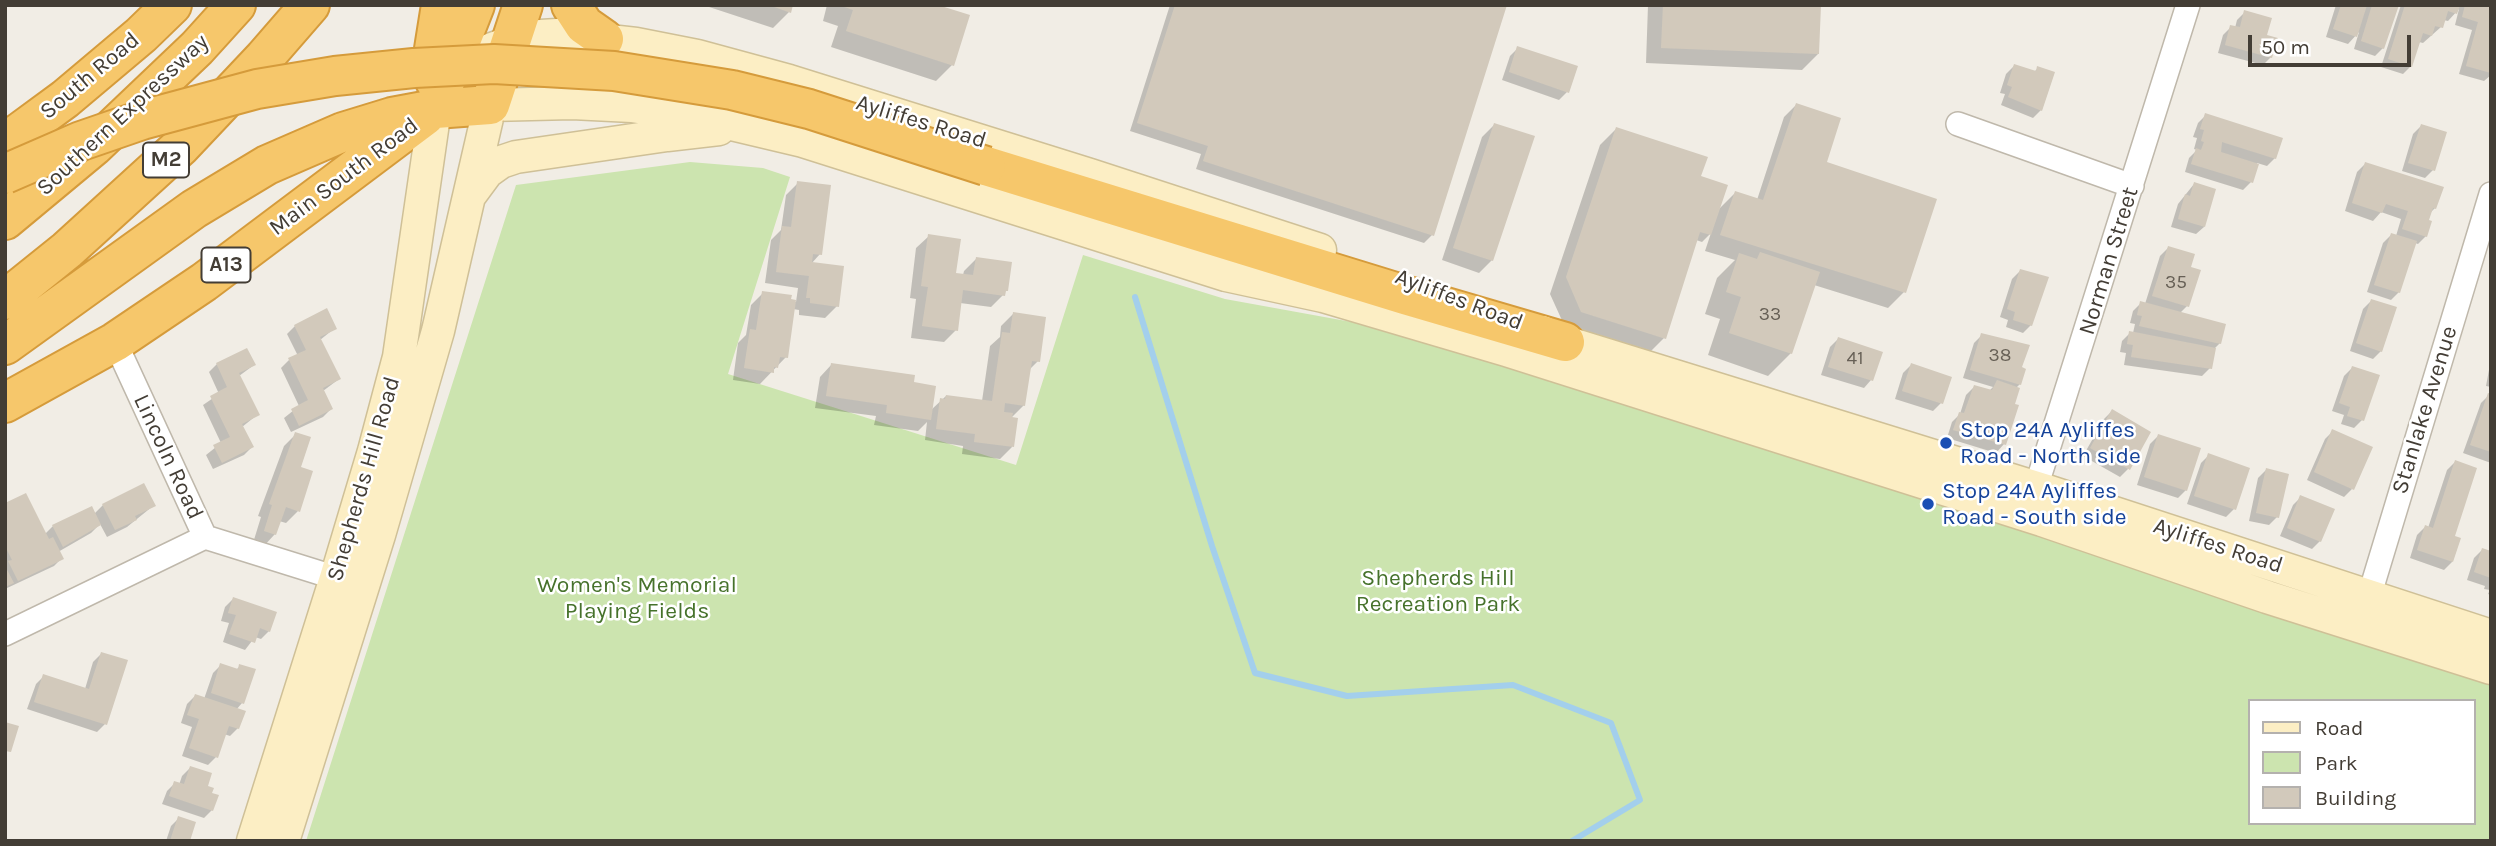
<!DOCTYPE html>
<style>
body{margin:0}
#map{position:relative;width:2496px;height:846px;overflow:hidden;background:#f1ede5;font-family:Karla,sans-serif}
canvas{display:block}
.frame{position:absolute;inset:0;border:7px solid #433d35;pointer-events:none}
.legend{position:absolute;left:2248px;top:699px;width:228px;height:126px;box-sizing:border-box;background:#fff;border:2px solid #b4b1ae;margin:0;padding:9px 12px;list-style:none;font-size:21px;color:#433d35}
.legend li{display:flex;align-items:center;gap:14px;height:35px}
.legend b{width:35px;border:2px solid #b4b1ae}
.scale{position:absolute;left:2248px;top:35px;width:163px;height:32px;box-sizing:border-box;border:4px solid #433d35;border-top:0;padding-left:9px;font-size:21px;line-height:24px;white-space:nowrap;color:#433d35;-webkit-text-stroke:5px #fff;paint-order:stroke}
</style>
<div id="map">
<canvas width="2496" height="846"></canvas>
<div class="frame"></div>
<ul class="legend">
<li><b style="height:9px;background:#fceec4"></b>Road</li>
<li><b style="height:19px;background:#cce4af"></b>Park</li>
<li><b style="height:19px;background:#d2c9bb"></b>Building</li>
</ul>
<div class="scale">50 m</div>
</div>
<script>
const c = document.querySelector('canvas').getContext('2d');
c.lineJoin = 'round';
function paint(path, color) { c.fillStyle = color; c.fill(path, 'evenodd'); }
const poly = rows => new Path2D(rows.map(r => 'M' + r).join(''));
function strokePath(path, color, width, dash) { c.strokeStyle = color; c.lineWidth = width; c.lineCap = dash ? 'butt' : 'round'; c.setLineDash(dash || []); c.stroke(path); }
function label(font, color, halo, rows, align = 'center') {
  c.font = font + ' Karla,sans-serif'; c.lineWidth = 5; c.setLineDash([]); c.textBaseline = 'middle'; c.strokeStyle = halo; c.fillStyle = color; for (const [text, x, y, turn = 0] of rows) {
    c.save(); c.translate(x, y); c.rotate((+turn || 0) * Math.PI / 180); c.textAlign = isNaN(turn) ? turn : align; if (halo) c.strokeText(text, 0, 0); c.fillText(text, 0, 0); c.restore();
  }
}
paint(poly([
 [690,162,763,168,790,177,728,374,1016,465,1083,255,1225,299,1506,350,2491,670,2491,841,306,841,516,185],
 [2249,701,2473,701,2473,823,2249,823]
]), '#cce4af');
paint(poly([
 [703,5,791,5,789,12,773,28],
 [827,5,933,5,952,65,936,81,831,47,838,26,823,21],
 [1170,5,1506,5,1432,235,1424,243,1196,169,1201,154,1130,131],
 [1648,5,1820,5,1818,54,1802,70,1646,63],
 [2336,5,2397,5,2383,48,2375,56,2354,49,2359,32,2348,44,2326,37],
 [2401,5,2491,5,2491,75,2484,81,2459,74,2472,30,2455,25,2459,9,2448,21,2443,20,2441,27,2423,43,2419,42,2411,66,2403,74,2381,67],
 [2245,12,2265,37,2271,57,2263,65,2218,53,2223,35,2231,27,2235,28,2237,20],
 [1518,48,1567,92,1559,100,1502,80,1510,56],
 [2014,66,2034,72,2038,68,2041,110,2033,118,2001,105,2005,94,2000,93,2006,74],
 [1796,105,1824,163,1904,292,1888,308,1814,285,1791,353,1768,376,1708,355,1720,319,1705,314,1717,278,1735,260,1705,251,1711,233,1702,242,1696,240,1664,338,1648,354,1565,327,1550,294,1600,145,1616,129,1700,177,1718,210,1735,193,1757,200,1784,117],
 [2206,115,2275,158,2267,166,2257,163,2251,182,2243,190,2185,172,2189,158,2197,150,2194,149,2197,138,2193,137,2198,123],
 [1494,125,1492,260,1479,273,1442,260,1482,137],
 [2421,126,2433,170,2425,178,2402,171,2413,134],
 [2365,164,2435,208,2428,215,2426,236,2418,244,2415,243,2399,292,2391,300,2367,292,2383,243,2391,235,2396,236,2401,219,2381,212,2373,221,2345,211,2357,172],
 [798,183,820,254,811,264,837,306,825,318,799,315,799,310,793,309,786,357,760,384,733,380,738,343,746,335,751,305,763,293,796,302,798,288,765,283,771,240,781,230,786,195],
 [2194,184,2204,227,2196,234,2171,227,2178,204],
 [929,236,954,274,963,275,964,271,976,259,1003,295,991,307,960,303,956,330,944,342,911,338,916,299,910,298,916,248],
 [2168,248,2189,268,2187,306,2180,313,2220,343,2214,349,2210,368,2202,376,2124,365,2126,353,2120,352,2122,341,2130,333,2133,333,2135,324,2130,323,2133,311,2141,303,2145,304,2160,256],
 [2020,271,2031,325,2023,333,2006,327,2008,320,2000,317,2012,279],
 [2371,301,2381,351,2373,359,2350,351,2363,309],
 [1013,314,1038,361,1028,371,1024,405,1010,419,1012,447,1000,459,962,454,963,446,925,440,927,422,918,431,874,425,876,416,815,408,820,377,832,364,912,384,931,410,946,396,982,401,990,346,1000,337,1001,326],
 [295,326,335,328,320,340,339,379,323,391,331,409,323,417,291,432,284,418,299,406,281,368,289,360,298,356,287,334],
 [1982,335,2020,368,2020,384,2016,388,2004,444,1996,453,1947,438,1952,422,1960,414,1966,395,1974,387,1990,390,1993,387,1963,378,1974,343],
 [1838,339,1871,380,1864,388,1821,375,1830,347],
 [247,350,254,365,239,376,257,415,242,427,252,447,244,455,213,469,206,455,221,443,203,405,219,394,209,372,217,364],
 [2491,359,2491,387,2486,386],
 [1911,365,1941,403,1933,411,1895,399,1903,373],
 [2352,368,2362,420,2354,428,2341,424,2344,415,2332,411,2344,376],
 [2489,395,2491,395,2491,463,2463,453,2481,403],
 [2112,411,2128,469,2120,477,2083,456,2104,419],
 [2333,431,2352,489,2344,497,2307,480,2325,439],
 [296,434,299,468,298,511,286,523,279,521,275,534,263,547,253,543,261,517,258,516,284,446],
 [2158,436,2186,490,2178,498,2137,485,2150,444],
 [2209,455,2234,509,2226,517,2187,504,2201,463],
 [2455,462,2452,562,2444,570,2410,558,2417,535,2425,527,2428,528,2447,470],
 [2266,470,2277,517,2269,525,2249,521,2258,478],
 [2301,497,2320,541,2312,549,2280,536,2293,505],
 [5,505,45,534,53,526,94,514,103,505,153,506,127,527,107,537,100,524,91,533,58,552,62,558,54,566,5,589],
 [2482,550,2491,553,2491,595,2488,594,2490,590,2484,589,2485,586,2467,580,2474,558],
 [233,599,269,631,261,639,255,637,245,650,223,642,229,623,221,621,225,607],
 [101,654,105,724,97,732,27,709,36,684,44,676,85,689,93,662],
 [221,665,236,670,240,666,242,703,236,710,238,728,230,736,224,734,216,757,208,765,182,756,192,727,181,723,187,704,195,696,204,699,213,673],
 [190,768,210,794,212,810,204,818,162,804,167,791,175,783,179,785,182,776],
 [179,818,188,841,166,841,171,826]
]), '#0003');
strokePath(poly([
 [1135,297,1212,546,1255,673,1347,696,1513,685,1611,723,1640,800,1572,841]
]), '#a3cfec', 6);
paint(poly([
 [769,5,793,5,791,13],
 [839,5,938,5,970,15,954,66,846,31,853,10],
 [1175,5,1507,5,1434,236,1203,161,1208,146,1137,123],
 [1663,5,1821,5,1819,54,1661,48],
 [2341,5,2367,5,2357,37,2333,29],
 [2372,5,2399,5,2384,49,2361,41],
 [2405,5,2460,5,2457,14,2448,11,2443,28,2435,26,2432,36,2423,33,2412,67,2388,59],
 [2465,5,2491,5,2491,73,2466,66,2478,22,2462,17],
 [2244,10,2272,18,2267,35,2278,38,2272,58,2225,45,2230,25,2240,27],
 [1517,46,1578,66,1569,93,1509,72],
 [2014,64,2036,71,2037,66,2055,72,2042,111,2008,97,2012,87,2007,85],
 [1796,103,1841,118,1827,162,1937,199,1906,293,1720,235,1735,191,1763,200],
 [2205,113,2283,138,2276,159,2222,142,2221,152,2259,164,2253,183,2191,164,2196,148,2201,150,2204,142,2201,141,2204,130,2200,129],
 [1494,123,1535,136,1493,261,1453,248],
 [2421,124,2447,132,2435,171,2408,163],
 [1616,127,1708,157,1701,176,1728,185,1711,235,1700,232,1666,339,1581,312,1566,277],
 [2365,162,2444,187,2436,209,2433,208,2429,220,2432,221,2427,237,2402,229,2408,211,2386,204,2382,213,2352,203],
 [797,181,831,185,822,255,813,254,812,262,844,266,839,307,810,303,810,298,806,298,809,276,776,272,782,226,791,227],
 [2194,182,2216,189,2205,227,2178,219,2185,194,2190,196],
 [2391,233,2417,241,2400,293,2374,285],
 [928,234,961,239,956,273,973,275,976,257,1012,262,1008,291,1006,291,1005,296,963,290,958,331,922,326,928,287,921,286],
 [2168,246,2195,254,2191,267,2201,270,2189,307,2152,296],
 [1760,252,1820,272,1792,354,1729,333,1741,297,1726,292,1739,253,1757,259],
 [2020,269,2049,277,2032,326,2013,320,2015,312,2007,309],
 [762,291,792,295,791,299,796,300,788,358,780,357,778,368,774,367,774,373,744,368,750,329,756,330],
 [2371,299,2397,307,2382,352,2356,343],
 [2140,301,2226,324,2221,344,2139,326,2142,316,2137,315],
 [327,308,337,329,320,337,341,379,323,388,333,409,299,426,291,409,308,400,288,358,306,350,294,325],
 [1013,312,1046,317,1040,362,1032,361,1025,406,1005,403,1004,412,1013,413,1012,417,1018,418,1014,447,974,442,975,434,936,429,940,398,945,399,946,395,992,401,1002,332,1010,333],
 [2129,331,2216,348,2212,369,2131,357,2133,345,2127,344],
 [1981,333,2030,345,2022,367,2026,369,2021,385,1970,370],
 [1838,337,1883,352,1873,381,1828,367],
 [247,348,256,365,239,373,260,415,242,424,254,447,222,463,213,445,230,437,210,396,227,387,216,363],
 [831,363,915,375,914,382,936,386,931,420,886,413,887,405,826,396],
 [1911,363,1952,377,1943,404,1902,391],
 [2352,366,2380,375,2364,421,2347,416,2350,407,2339,403],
 [1997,380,2020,388,2015,404,2019,405,2006,445,1953,430,1959,412,1964,413,1974,385,1992,390],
 [2488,393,2491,394,2491,452,2470,445],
 [2112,409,2151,432,2130,470,2090,448],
 [2332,429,2373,447,2354,490,2314,472],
 [295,432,311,437,301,467,313,471,300,512,286,507,276,535,264,531,272,505,269,504],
 [2158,434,2201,448,2187,491,2144,477],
 [2208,453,2250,468,2236,510,2194,496],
 [2455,460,2477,468,2455,536,2461,538,2453,562,2417,550,2425,525,2433,528],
 [2266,468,2289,474,2279,518,2256,513],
 [144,483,156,506,135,516,137,520,115,530,102,504],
 [26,493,49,539,53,537,64,559,18,581,8,561,12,560,5,546,5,503],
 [2300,495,2335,509,2321,542,2287,528],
 [92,506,101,525,63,547,52,525],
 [2482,548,2491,551,2491,578,2474,572],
 [5,566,14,583,5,587],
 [233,597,277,612,270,632,260,628,255,643,229,634,236,615,228,613],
 [101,652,128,660,107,725,34,702,43,674,89,689],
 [220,663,238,669,239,664,256,669,244,704,211,693],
 [195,694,246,711,239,729,229,726,218,758,189,748,199,719,187,715],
 [5,722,19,726,11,752,5,751],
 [190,766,212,773,208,786,214,788,212,793,219,795,213,811,169,796,174,781,184,784],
 [178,816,196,822,190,841,170,841]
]), '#d2c9bb');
const street = poly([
 [1958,124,2132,186],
 [115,342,205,537,349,582],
 [2031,503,2188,5],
 [2365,610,2491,194],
 [5,634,205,537]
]);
const secondary = poly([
 [492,49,525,37,557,35,636,44,697,56,789,81,1090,175,1320,250],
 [470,195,487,172,501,162,516,157,667,135,719,129],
 [1542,332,1565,342,2050,492,2491,636],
 [253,841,336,578,374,451,399,357,435,109],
 [283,841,379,535,438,331,490,105,572,103,632,106,706,118,803,141,1226,275,1323,296,1506,350,2042,520,2267,597,2491,668]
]);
const highway = poly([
 [571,5,584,25,604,39],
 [435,81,434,49,441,5],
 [439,97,475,5],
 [5,143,65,99,141,35,172,5],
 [986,166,1405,295,1565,342],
 [5,220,94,146,197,48,236,5],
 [5,300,67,250,180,147,264,58,310,5],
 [5,345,194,209,267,165,343,132,392,117,435,109,490,105,523,5],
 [5,403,115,342,204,282,425,116]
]);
strokePath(street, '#bfb8ab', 26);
strokePath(secondary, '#cfc097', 35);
strokePath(highway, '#d59b3b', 42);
strokePath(street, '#fff', 23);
strokePath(secondary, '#fceec4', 32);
strokePath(highway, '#f6c76b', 38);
const highwayBridge = poly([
 [5,174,81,141,142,120,257,89,335,76,414,68,494,64,614,71,732,90,809,109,986,166]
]);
strokePath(highwayBridge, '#d59b3b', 42, []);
strokePath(highwayBridge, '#f6c76b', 38);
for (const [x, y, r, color] of [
 [1946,443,7,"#1a4fb4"],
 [1928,504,7,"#1a4fb4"]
]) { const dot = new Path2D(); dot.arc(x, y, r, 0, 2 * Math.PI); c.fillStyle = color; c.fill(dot); strokePath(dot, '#fff', 2.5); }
label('19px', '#676056', null, [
 ["35",2176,283],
 ["33",1770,315],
 ["38",2000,356],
 ["41",1855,359]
]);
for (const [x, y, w] of [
 [166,160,46],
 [226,265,49]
]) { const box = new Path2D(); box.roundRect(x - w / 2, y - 17.5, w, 35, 5); c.fillStyle = '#fff'; c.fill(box); strokePath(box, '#433d35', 2); }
label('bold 21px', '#433d35', null, [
 ["M2",166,160],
 ["A13",226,265]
]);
label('23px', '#433d35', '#fff', [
 ["South Road",90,76,-40],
 ["Southern Expressway",123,115,-43],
 ["Ayliffes Road",921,122,17],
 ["Main South Road",344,177,-37],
 ["Norman Street",2109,261,-73],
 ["Ayliffes Road",1459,300,21],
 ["Stanlake Avenue",2425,410,-73],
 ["Lincoln Road",168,457,65],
 ["Shepherds Hill Road",364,479,-74],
 ["Ayliffes Road",2218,546,18]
]);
label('23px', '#164399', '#fff', [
 ["Stop 24A Ayliffes",1960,430],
 ["Road - North side",1960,456],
 ["Stop 24A Ayliffes",1942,491],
 ["Road - South side",1942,517]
], 'left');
label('23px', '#46722b', '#fff', [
 ["Shepherds Hill",1438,578],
 ["Recreation Park",1438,604],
 ["Women's Memorial",637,585],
 ["Playing Fields",637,611]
]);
</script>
